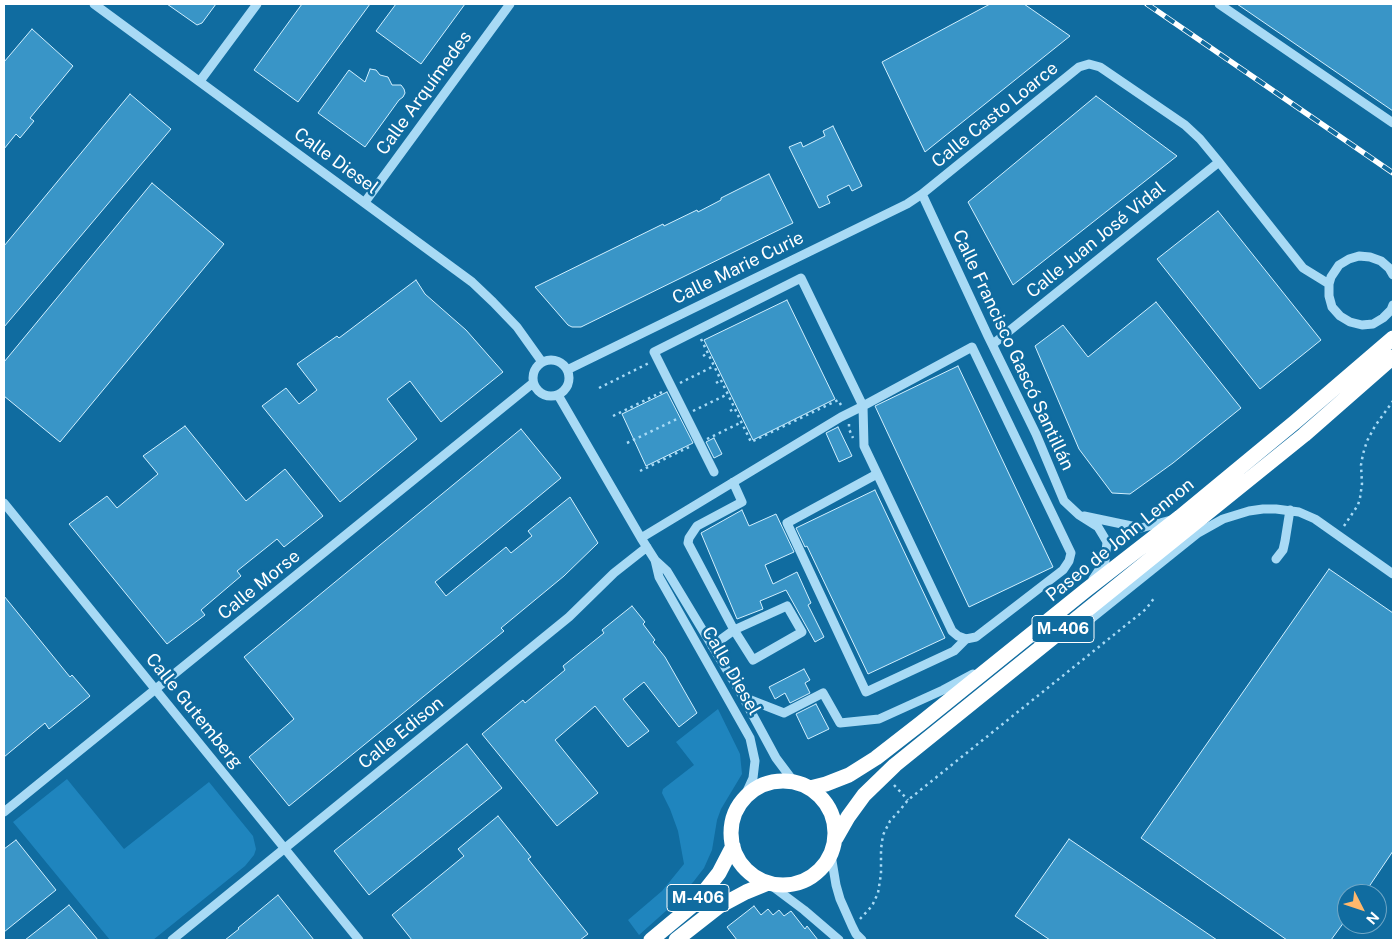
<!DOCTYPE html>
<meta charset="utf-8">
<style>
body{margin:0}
#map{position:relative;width:1397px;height:944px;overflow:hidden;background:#106ca0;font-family:"Public Sans",sans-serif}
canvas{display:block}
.frame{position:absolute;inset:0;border:5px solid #fff;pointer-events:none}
.north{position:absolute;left:1337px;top:884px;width:50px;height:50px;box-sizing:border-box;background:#106ca0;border:1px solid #70a7c6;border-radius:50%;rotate:131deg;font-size:14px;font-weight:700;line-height:20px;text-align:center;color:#fff}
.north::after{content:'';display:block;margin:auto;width:18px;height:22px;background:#ffb86c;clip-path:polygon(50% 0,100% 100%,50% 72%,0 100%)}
</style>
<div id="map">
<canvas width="1397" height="944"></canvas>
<div class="frame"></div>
<div class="north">N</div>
</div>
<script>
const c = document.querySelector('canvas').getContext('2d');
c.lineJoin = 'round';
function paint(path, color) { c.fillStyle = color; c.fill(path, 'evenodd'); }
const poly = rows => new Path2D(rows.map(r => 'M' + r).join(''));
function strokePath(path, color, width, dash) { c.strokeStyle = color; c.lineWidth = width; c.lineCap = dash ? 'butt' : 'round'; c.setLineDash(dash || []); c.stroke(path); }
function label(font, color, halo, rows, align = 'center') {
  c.font = font + ' "Public Sans",sans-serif'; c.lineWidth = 5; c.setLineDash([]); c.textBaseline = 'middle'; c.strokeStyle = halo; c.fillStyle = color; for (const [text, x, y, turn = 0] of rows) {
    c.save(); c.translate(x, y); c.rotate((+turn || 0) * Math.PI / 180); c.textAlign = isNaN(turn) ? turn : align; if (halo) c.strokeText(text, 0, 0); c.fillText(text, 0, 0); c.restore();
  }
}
paint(poly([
 [718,709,740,754,742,774,721,809,717,820,712,850,704,868,694,881,667,910,639,935,628,920,662,891,684,864,678,831,670,809,662,793,663,789,694,765,676,742],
 [67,779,124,849,209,782,253,836,256,849,254,855,245,866,153,940,110,940,13,822]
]), '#1f85be');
const building = poly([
 [167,4,216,4,202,23,197,25,167,4],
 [302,4,370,4,298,102,254,70,302,4],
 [396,4,465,4,421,64,376,31,396,4],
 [990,4,1024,4,1070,36,925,152,882,62,990,4],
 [1237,4,1393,4,1393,111,1237,4],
 [32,29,73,66,30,118,34,121,20,138,16,134,4,149,4,62,32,29],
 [370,69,376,70,380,75,388,77,392,85,401,85,404,89,405,93,403,97,399,100,365,147,318,113,349,70,365,82,370,69],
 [130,94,171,129,4,327,4,246,130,94],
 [1096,96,1177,156,1013,285,968,202,1096,96],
 [833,126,862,186,852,191,849,185,827,196,830,203,819,208,789,147,801,142,803,147,825,136,823,131,833,126],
 [769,174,793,223,581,327,572,327,568,325,535,287,663,224,664,226,697,210,698,212,721,200,721,198,769,174],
 [152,183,224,244,60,442,4,396,4,362,152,183],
 [1218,211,1321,340,1260,389,1157,259,1218,211],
 [416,280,425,294,466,330,503,372,441,422,410,381,387,399,417,439,340,502,262,406,286,388,299,404,317,390,297,364,337,336,339,338,416,280],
 [787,300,835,399,753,440,704,340,787,300],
 [1156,302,1241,408,1173,463,1130,494,1112,493,1079,449,1035,346,1063,325,1088,357,1156,302],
 [958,366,1053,567,969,607,875,406,958,366],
 [667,392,693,443,646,466,622,414,667,392],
 [185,426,246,501,285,469,323,516,284,547,277,539,237,571,241,576,201,610,205,615,167,644,69,524,107,496,117,508,158,474,143,456,185,426],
 [838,427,852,456,839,462,826,433,838,427],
 [521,429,561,478,435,582,446,596,506,547,511,553,532,536,528,531,570,497,598,543,564,576,501,628,504,631,289,806,249,757,294,719,244,657,521,429],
 [714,438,722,454,714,458,706,442,714,438],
 [875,490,945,638,868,674,807,546,805,547,796,528,875,490],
 [742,510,749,526,776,514,794,552,765,565,773,584,797,572,811,603,808,605,824,637,815,642,786,590,760,601,763,609,737,619,701,533,742,510],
 [1329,569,1393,613,1393,851,1364,894,1347,894,1347,918,1331,940,1287,940,1141,838,1329,569],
 [4,596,70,677,72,675,90,696,49,729,45,723,4,757,4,596],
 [632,606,645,622,643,624,655,640,653,642,665,657,697,713,679,727,644,682,623,699,649,731,628,747,595,706,555,740,598,793,557,826,482,734,523,700,525,703,565,670,563,666,604,633,602,630,632,606],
 [804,669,810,680,805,683,810,693,790,703,785,693,775,699,769,687,804,669],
 [816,704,829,729,808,739,796,714,816,704],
 [467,744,502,788,369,895,334,851,467,744],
 [498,816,531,857,528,859,588,934,580,940,412,940,392,915,464,856,458,849,498,816],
 [1069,839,1217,940,1050,940,1015,916,1069,839],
 [16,840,56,890,4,932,4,849,16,840],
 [278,895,314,940,225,940,239,929,238,928,278,895],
 [69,905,98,940,25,940,48,922,69,905],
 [754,906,761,915,768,909,773,915,779,910,784,916,791,911,805,929,807,926,818,940,737,940,727,927,754,906]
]);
paint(building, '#3995c7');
strokePath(building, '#d1effe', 1);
strokePath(poly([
 [701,339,751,442,838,400,841,405],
 [703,356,708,353],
 [680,383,714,366],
 [716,383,721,380],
 [599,388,649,363],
 [693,411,728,394],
 [730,411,735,408],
 [613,416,664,391],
 [849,424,849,429,853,438],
 [707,439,742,422],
 [627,443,677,419],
 [640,471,691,446],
 [1344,526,1358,505,1360,498,1362,484,1361,465,1363,454,1367,441,1375,426,1393,401],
 [894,785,908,800],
 [860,919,872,906,878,893,881,874,881,849,883,835,890,821,900,810,908,800,1146,609,1155,597]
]), '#a8daf5', 2.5, [2.5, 4]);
strokePath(poly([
 [94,4,472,282,493,302,517,327,542,362],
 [1219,4,1393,123],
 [200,81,257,4],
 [922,194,988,336,1036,434,1064,501,1079,515,1098,527,1107,542,1105,561,1093,579],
 [365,202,510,4],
 [1393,275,1389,268,1381,261,1370,257,1359,256,1349,259,1339,265,1331,277,1329,284,1329,296,1332,307,1340,316,1350,322,1362,325,1373,324,1383,318,1391,310,1393,305],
 [993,344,1219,162],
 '533 378a18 18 0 1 1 36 0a18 18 0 1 1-36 0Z',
 [567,370,907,204,922,194,1079,67,1089,64,1100,67,1185,125,1200,139,1219,162,1303,268,1329,284],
 [558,395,641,538,655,560,667,571,743,697,776,758,794,782],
 [877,474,787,523,866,692,954,651,966,639],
 [4,503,359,940],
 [1084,516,1141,528,1171,520],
 [641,538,841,417,863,406,972,347,1071,553,1069,561,1063,570,976,637,966,639,958,636,952,631,864,446,863,406,801,278,654,352,714,472],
 [1276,559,1283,550,1285,541,1290,510],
 [655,560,659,577,750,738,755,761,753,778,742,802],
 [1075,627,1092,618,1198,533,1223,519,1249,511,1263,509,1276,509,1299,512,1315,519,1393,574],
 [712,646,734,630,787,606,802,632,753,660,734,630,688,543,689,538,697,526,742,502,733,482],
 [743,697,784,713,823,693,840,723,879,719,943,690,973,674],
 [4,812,533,383],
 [831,855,836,885,840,899,852,926,856,934,862,940],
 [768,883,804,910,839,940],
 [172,940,569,617,614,573,647,547]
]), '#a8daf5', 9);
strokePath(poly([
 '731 833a52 52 0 1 1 104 0a52 52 0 1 1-104 0Z',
 [810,788,826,784,849,775,876,758,921,723,1086,590,1180,517,1295,422,1393,338],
 [836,838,848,817,864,795,895,765,1304,435,1393,357],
 [651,940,693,905,704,892,719,873,733,846],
 [676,940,718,907,746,892,768,883]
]), '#fff', 15);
const rail = poly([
 [1147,4,1393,173]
]);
strokePath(rail, '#fff', 5.5);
strokePath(rail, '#106ca0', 4, [11]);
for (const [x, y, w] of [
 [1063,629,62],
 [698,898,62]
]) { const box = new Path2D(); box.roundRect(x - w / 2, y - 13.5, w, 27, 4); c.fillStyle = '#106ca0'; c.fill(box); strokePath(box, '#fff', 1); }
label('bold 16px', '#fff', null, [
 ["M-406",1063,629],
 ["M-406",698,898]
]);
label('18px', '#fff', '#106ca0', [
 ["Calle Arquímedes",424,93,-54],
 ["Calle Casto Loarce",995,115,-39],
 ["Calle Diesel",336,161,36],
 ["Calle Juan José Vidal",1096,240,-39],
 ["Calle Marie Curie",738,268,-26],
 ["Calle Francisco Gascó Santillán",1013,350,65],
 ["Paseo de John Lennon",1120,540,-39],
 ["Calle Morse",259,585,-39],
 ["Calle Diesel",731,671,60],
 ["Calle Gutemberg",194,711,51],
 ["Calle Edison",401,733,-39]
]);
</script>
